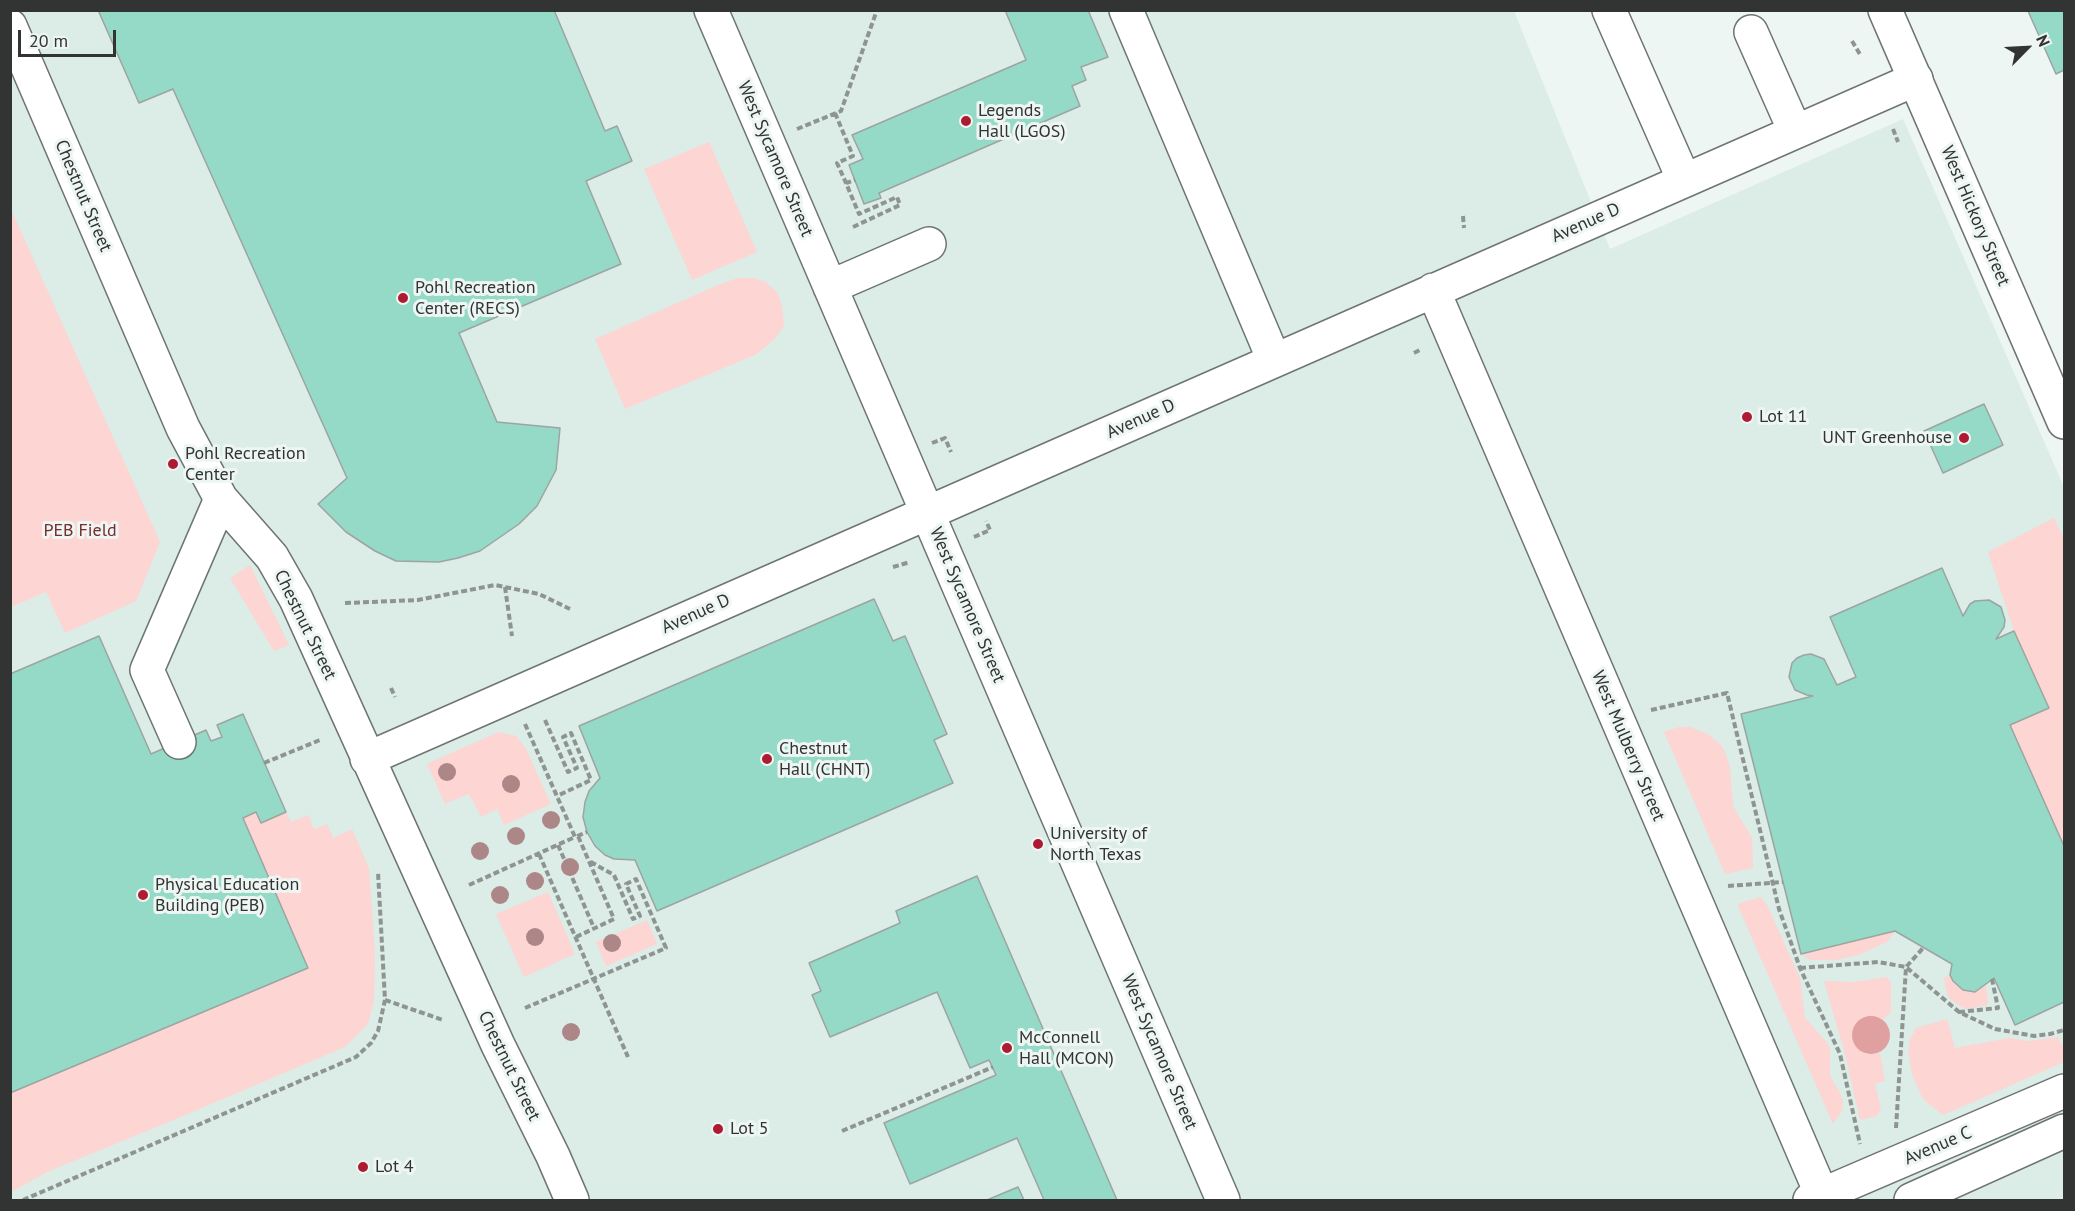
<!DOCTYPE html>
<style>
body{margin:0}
#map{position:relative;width:2075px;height:1211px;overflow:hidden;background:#eef6f3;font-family:"PT Sans",sans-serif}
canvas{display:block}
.frame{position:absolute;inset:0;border:12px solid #313433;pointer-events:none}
.north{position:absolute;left:1997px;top:18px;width:60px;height:60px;-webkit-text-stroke:4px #eef6f3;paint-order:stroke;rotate:66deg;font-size:16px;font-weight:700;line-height:24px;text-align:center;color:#313433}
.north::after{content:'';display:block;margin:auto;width:21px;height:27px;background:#313433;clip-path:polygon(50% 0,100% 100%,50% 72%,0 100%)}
.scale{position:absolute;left:18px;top:30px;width:98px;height:27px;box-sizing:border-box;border:3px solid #313433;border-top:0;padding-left:8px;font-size:18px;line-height:21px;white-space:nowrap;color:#313433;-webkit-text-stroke:4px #eef6f3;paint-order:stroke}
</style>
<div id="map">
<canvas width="2075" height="1211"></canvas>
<div class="frame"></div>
<div class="north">N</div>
<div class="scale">20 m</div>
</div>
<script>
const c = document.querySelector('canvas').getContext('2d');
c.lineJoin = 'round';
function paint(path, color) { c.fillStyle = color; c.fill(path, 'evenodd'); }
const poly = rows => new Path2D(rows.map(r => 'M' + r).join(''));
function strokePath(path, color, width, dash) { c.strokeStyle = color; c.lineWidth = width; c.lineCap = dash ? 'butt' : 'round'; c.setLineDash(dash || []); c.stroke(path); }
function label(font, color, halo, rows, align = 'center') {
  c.font = font + ' "PT Sans",sans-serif'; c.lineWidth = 6; c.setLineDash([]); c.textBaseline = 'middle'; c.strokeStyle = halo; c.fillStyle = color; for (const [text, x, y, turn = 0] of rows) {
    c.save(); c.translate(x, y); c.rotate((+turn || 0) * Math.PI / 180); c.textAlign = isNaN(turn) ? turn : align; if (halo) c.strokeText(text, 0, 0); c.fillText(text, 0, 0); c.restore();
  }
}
paint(poly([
 [10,11,1514,11,1610,249,1903,119,2064,487,2064,1200,11,1200]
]), '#dcece7');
paint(poly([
 [709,142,757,252,692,280,644,169],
 [10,207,160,542,136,601,65,633,46,592,11,607],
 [738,278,752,278,764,281,777,292,782,306,784,326,775,339,755,355,625,409,595,339,718,285],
 [2054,518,2064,539,2064,846,2010,725,2048,708,2014,631,1988,552],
 [250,565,289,645,274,651,230,578],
 [1679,727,1690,727,1708,734,1721,745,1725,752,1730,767,1733,806,1752,838,1753,868,1725,874,1664,732],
 [498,732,516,736,525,747,551,804,504,825,497,809,481,817,469,794,445,804,427,764],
 [256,812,261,823,286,812,291,822,308,815,314,829,327,824,333,838,352,829,369,868,375,954,374,1000,368,1024,345,1047,152,1129,49,1171,11,1192,11,1093,243,818],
 [548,892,575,954,524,977,496,914],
 [1761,897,1767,905,1800,978,1805,1018,1827,1043,1830,1048,1830,1076,1841,1095,1843,1102,1842,1111,1833,1124,1738,906,1740,903],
 [647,920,657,944,606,966,596,942],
 [1895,931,1887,942,1859,955,1836,960,1810,960,1801,954],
 [1950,975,1957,986,1969,992,1975,992,1986,985,1988,1005,1966,1009,1957,1004,1949,998,1945,986,1944,978],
 [1886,977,1891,982,1891,1012,1883,1020,1878,1017,1851,1035,1856,1047,1866,1054,1880,1053,1885,1081,1875,1084,1881,1108,1877,1116,1860,1120,1845,1054,1824,981,1855,982],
 [1947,1019,1955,1048,2009,1038,2029,1041,2058,1037,2061,1044,2064,1044,2064,1062,1943,1115,1923,1099,1912,1074,1908,1051,1910,1039,1916,1028]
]), '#fdd5d3');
paint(poly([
 '1852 1035a19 19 0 1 1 38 0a19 19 0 1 1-38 0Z'
]), '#dfa09f');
const building = poly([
 [98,10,554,10,605,131,617,126,632,161,586,181,621,264,459,333,497,422,560,428,556,470,537,506,519,524,480,551,458,558,439,562,396,561,375,551,346,532,318,504,347,478,173,89,139,103,98,10],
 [1005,10,1088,10,1108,57,1081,67,1086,80,1072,86,1080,106,879,193,881,198,864,204,849,165,863,159,852,135,1026,60,1005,10],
 [2064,10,2064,70,2056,74,2028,11,2064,10],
 [1984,404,2003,445,1943,473,1924,431,1984,404],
 [1942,568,1963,616,1970,604,1975,601,1989,600,2001,607,2005,620,2004,627,1996,639,2014,631,2049,708,2010,725,2064,846,2064,1002,2015,1025,1994,978,1975,992,1963,990,1953,981,1950,975,1952,964,1895,931,1801,954,1741,714,1813,696,1807,695,1795,690,1789,677,1792,663,1797,658,1804,655,1811,654,1824,659,1837,685,1856,677,1830,617,1942,568],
 [874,599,893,641,905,636,947,734,934,740,953,783,657,911,635,860,614,859,605,855,595,846,587,832,583,817,585,802,589,791,600,778,579,726,874,599],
 [99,636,151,754,206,730,211,741,222,737,217,725,243,714,286,812,261,823,256,812,243,818,308,968,10,1093,10,674,99,636],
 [977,876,1117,1200,1044,1200,1017,1138,910,1184,884,1123,996,1075,989,1060,970,1068,937,992,830,1037,812,995,821,991,809,963,900,923,896,911,977,876],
 [1018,1187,1024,1200,987,1200,1018,1187]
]);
paint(building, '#94dac6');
strokePath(building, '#9da4a2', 1.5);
const minor = poly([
 [711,10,1223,1200],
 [1126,10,1274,360],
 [1609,10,1684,180],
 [10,26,183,428,221,499,272,557,296,599,498,1045,553,1156,572,1200],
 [1751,32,1795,131],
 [830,287,929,244],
 [1433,290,1824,1200],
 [179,742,147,670,221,499],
 [367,759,1916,79],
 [1810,1200,2064,1091],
 [1911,1200,2064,1131]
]);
const major = poly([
 [1885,10,2064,422]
]);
strokePath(minor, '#6d7471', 36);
strokePath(major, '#6d7471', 36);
strokePath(poly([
 [1852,41,1861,56],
 [835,113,853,156,837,163,846,183],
 [797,129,841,111,877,10],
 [1893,129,1898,142],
 [1463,216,1464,228],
 [853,227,900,205,897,197,859,214,846,183,855,180],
 [1414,353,1422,349],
 [932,443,945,438,951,452],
 [974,537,990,530,986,521],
 [893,567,910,562],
 [505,587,512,636],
 [345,603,418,600,495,585,539,594,570,609],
 [391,688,395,697],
 [1651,710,1727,693,1779,909,1800,968,1840,1054,1860,1144],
 [545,720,568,772,577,768,563,737,571,733,591,780,557,796],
 [525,724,575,837,587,832],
 [264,763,320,740],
 [558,845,594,928],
 [539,854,628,1057],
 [469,885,575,837],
 [1728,886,1783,882],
 [576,937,614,919,578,836],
 [1800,968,1878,962,1906,967,1959,1012,1995,1029,2034,1036,2050,1034,2064,1030],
 [385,1000,443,1020],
 [525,1008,666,948,636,879,626,884,640,916,633,919,614,875,589,861],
 [1959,1012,1998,1008,1992,979],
 [1896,1128,1906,967,1924,947],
 [842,1131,993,1067],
 [23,1200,356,1057,371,1043,378,1031,385,1000,378,872]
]), '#8e9492', 4, [6, 3]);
strokePath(minor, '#fff', 33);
strokePath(major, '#fff', 33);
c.fillStyle = '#ad8787';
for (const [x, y] of [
 [447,772],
 [511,784],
 [551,820],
 [516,836],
 [480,851],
 [570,867],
 [535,881],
 [500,895],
 [535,937],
 [612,943],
 [571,1032]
]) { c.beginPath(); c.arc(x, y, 9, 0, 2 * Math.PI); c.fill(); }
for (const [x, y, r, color] of [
 [966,121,6,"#ae1a31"],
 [403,298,6,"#ae1a31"],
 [1747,417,6,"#ae1a31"],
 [1964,438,6,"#ae1a31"],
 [173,464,6,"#ae1a31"],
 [767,759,6,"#ae1a31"],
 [1038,844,6,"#ae1a31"],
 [143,895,6,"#ae1a31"],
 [1007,1048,6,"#ae1a31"],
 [718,1129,6,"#ae1a31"],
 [363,1167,6,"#ae1a31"]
]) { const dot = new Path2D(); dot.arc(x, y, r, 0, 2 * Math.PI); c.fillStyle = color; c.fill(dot); strokePath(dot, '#eef6f3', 2); }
label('18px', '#313433', '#eef6f3', [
 ["Legends",978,111],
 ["Hall (LGOS)",978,132],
 ["Pohl Recreation",415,288],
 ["Center (RECS)",415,309],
 ["Lot 11",1759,417],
 ["UNT Greenhouse",1952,438,"right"],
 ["Pohl Recreation",185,454],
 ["Center",185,475],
 ["Chestnut",779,749],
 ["Hall (CHNT)",779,770],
 ["University of",1050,834],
 ["North Texas",1050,855],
 ["Physical Education",155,885],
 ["Building (PEB)",155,906],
 ["McConnell",1019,1038],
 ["Hall (MCON)",1019,1059],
 ["Lot 5",730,1129],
 ["Lot 4",375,1167]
], 'left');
label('18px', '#313433', '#eef6f3', [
 ["West Sycamore Street",775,159,67],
 ["Chestnut Street",83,196,67],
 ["West Hickory Street",1975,216,67],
 ["Avenue D",1586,223,-24],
 ["Avenue D",1141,419,-24],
 ["West Sycamore Street",967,605,67],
 ["Avenue D",696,614,-24],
 ["Chestnut Street",305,625,64],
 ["West Mulberry Street",1628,746,67],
 ["West Sycamore Street",1159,1052,67],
 ["Chestnut Street",509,1066,64],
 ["Avenue C",1938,1146,-23]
]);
label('18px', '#772c2f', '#eef6f3', [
 ["PEB Field",80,531]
]);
</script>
